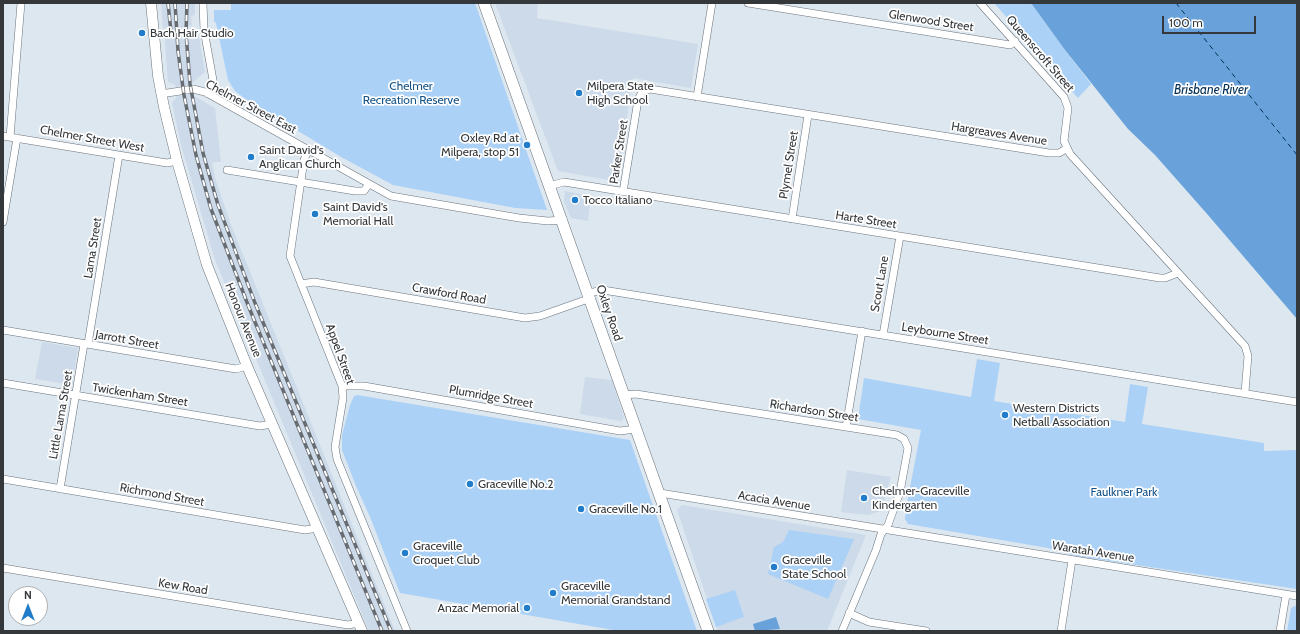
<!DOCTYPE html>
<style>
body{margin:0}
#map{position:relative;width:1300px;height:634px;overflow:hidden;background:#dde7f0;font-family:Cabin,sans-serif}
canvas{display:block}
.frame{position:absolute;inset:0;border:4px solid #34383b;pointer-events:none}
.north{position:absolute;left:8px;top:586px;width:40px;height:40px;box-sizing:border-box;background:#fff;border:1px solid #aeafb1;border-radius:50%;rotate:0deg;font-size:11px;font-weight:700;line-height:16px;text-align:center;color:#34383b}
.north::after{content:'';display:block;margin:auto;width:14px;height:18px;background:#217dca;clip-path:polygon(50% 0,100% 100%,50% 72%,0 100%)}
.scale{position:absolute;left:1162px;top:16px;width:94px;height:18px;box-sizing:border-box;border:2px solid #34383b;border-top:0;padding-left:5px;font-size:12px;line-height:14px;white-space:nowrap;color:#34383b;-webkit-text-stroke:3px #fff;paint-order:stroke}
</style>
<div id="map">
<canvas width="1300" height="634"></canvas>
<div class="frame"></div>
<div class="north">N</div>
<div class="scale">100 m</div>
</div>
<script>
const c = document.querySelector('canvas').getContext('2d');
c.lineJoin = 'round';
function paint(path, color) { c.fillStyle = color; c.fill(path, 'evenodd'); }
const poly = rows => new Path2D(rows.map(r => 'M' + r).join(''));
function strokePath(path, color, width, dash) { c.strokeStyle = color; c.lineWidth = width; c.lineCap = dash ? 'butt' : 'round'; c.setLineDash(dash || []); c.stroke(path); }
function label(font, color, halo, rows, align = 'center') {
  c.font = font + ' Cabin,sans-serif'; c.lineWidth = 3.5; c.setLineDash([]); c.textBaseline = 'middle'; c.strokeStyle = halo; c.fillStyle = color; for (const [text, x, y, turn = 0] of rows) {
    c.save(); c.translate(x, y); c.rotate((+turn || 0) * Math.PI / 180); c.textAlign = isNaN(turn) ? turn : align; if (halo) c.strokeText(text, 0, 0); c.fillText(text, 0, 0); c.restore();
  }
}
paint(poly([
 [161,3,195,3,195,15,191,16,192,26,189,26,188,29,198,32,205,72,192,83,192,85,176,87,175,85,168,82,164,31,168,30,168,27,163,28],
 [495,3,538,3,537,18,698,44,691,88,633,78,618,177,614,181,558,171],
 [193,94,194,96,215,108,221,162,212,162,215,178,230,222,395,631,369,631,215,260,181,145,172,103,177,96],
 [565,191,591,196,588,221,571,218,564,202],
 [42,342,78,348,72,385,35,379],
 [585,377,612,380,624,418,621,421,580,414],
 [847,470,891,477,881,511,868,515,841,512],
 [682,505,866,535,827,631,718,631,677,510]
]), '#ccdae9');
paint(poly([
 [231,3,475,3,547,210,515,208,393,185,343,158,248,101,235,91,228,80,216,23,214,21,214,10,231,10],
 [994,3,1031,3,1065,50,1091,84,1078,98],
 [977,359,1000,363,994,401,1125,422,1130,384,1148,387,1142,424,1264,443,1264,451,1297,450,1297,589,1076,556,1048,548,908,524,905,519,906,508,921,430,858,419,864,378,971,397],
 [357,395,630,440,697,631,619,631,400,593,370,517,356,486,342,450,342,435,350,405,354,396],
 [789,530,854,539,828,599,768,574,774,547,783,542],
 [735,590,744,617,716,627,706,599],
 [1297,605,1297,631,1287,631,1291,608]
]), '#acd1f6');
paint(poly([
 [1031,3,1297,3,1297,319,1208,215,1155,155,1128,129,1065,50],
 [776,617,780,629,755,631,753,624]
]), '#69a2db');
strokePath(poly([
 [1176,3,1297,155]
]), '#022f53', 1, [5, 4]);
const minor = poly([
 [203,3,204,30,213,80,208,94],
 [748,3,1004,44,1010,45,1015,41],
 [980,3,1064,97,1068,108,1064,141,1070,154,1245,346,1248,356,1245,392],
 [161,94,193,89,205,92,391,196,519,218,548,221,563,220],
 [697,97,712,3],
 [3,136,167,163,177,161],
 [10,137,21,3],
 [308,150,304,160,290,256,342,386,343,398,335,447,337,459,407,631],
 [227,170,355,191,364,191,368,185],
 [549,186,564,182,1160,278,1165,278,1178,273],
 [623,192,638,100,642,92,650,89,1049,153,1059,153,1066,149],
 [792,219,808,115],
 [3,222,17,138],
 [301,284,314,282,525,318,540,316,591,298],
 [589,293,603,290,1297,402],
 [3,330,236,369,247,366],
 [883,335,900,236],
 [88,344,119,155],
 [3,383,260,426,272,424],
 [342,386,364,386,620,431,636,429],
 [624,395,636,394,897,435,904,439,908,448,900,492,888,525,881,534,876,550,842,631],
 [846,427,862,331],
 [3,479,305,530,318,528],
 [60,489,84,344],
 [660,493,1297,596],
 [3,568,348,625,359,623],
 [849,613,869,622,926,631],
 [1061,631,1072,560],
 [1280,631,1286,595]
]);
const secondary = poly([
 [151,3,158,76,164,107,177,161,207,265,247,366,362,631]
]);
const primary = poly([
 [484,3,708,631]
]);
strokePath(minor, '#6b737b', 8);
strokePath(secondary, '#6b737b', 11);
strokePath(primary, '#6b737b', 12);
strokePath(minor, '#fff', 7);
strokePath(secondary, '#fff', 10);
strokePath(primary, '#fff', 11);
const rail = poly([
 [168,3,171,32],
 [175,3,178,51,184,95,196,155,211,209,248,305,382,631],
 [187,3,186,33,190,84,203,153,218,205,255,303,391,631]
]);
strokePath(rail, '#666c71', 3.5);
strokePath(rail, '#fff', 2, [6]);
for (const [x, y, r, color] of [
 [142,33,4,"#217dca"],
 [579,93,4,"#217dca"],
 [527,145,4,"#217dca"],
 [251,157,4,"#217dca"],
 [575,200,4,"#217dca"],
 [315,214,4,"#217dca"],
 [1005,415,4,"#217dca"],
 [470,484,4,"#217dca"],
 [864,498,4,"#217dca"],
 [581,509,4,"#217dca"],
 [405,553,4,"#217dca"],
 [774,567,4,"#217dca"],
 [553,593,4,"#217dca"],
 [527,608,4,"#217dca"]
]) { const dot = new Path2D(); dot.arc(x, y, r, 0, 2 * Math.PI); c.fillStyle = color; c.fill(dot); strokePath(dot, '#fff', 1.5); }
label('12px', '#34383b', '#fff', [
 ["Glenwood Street",931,21,9],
 ["Queenscroft Street",1040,54,49],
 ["Chelmer Street East",251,107,28],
 ["Hargreaves Avenue",999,134,9],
 ["Chelmer Street West",92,139,10],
 ["Parker Street",619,152,-81],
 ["Plymel Street",789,165,-81],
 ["Harte Street",866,220,9],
 ["Lama Street",93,248,-81],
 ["Scout Lane",880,284,-80],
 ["Crawford Road",449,294,10],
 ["Oxley Road",609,313,71],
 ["Honour Avenue",243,320,68],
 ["Leybourne Street",945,334,9],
 ["Jarrott Street",127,340,10],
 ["Appel Street",340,354,70],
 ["Twickenham Street",140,395,9],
 ["Plumridge Street",491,397,10],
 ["Richardson Street",814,411,9],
 ["Little Lama Street",61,415,-80],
 ["Richmond Street",162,495,10],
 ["Acacia Avenue",774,501,9],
 ["Waratah Avenue",1093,552,9],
 ["Kew Road",183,587,9]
]);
label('12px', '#34383b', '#fff', [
 ["Bach Hair Studio",150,33],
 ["Milpera State",587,86],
 ["High School",587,100],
 ["Oxley Rd at",519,138,"right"],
 ["Milpera, stop 51",519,152,"right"],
 ["Saint David's",259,150],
 ["Anglican Church",259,164],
 ["Tocco Italiano",583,200],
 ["Saint David's",323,207],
 ["Memorial Hall",323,221],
 ["Western Districts",1013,408],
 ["Netball Association",1013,422],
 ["Graceville No.2",478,484],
 ["Chelmer-Graceville",872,491],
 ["Kindergarten",872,505],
 ["Graceville No.1",589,509],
 ["Graceville",413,546],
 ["Croquet Club",413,560],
 ["Graceville",782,560],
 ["State School",782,574],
 ["Graceville",561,586],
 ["Memorial Grandstand",561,600],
 ["Anzac Memorial",519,608,"right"]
], 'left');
label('12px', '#155388', '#fff', [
 ["Chelmer",411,86],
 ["Recreation Reserve",411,100],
 ["Faulkner Park",1124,492]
]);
label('italic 13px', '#022f53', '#fff', [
 ["Brisbane River",1211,90]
]);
</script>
